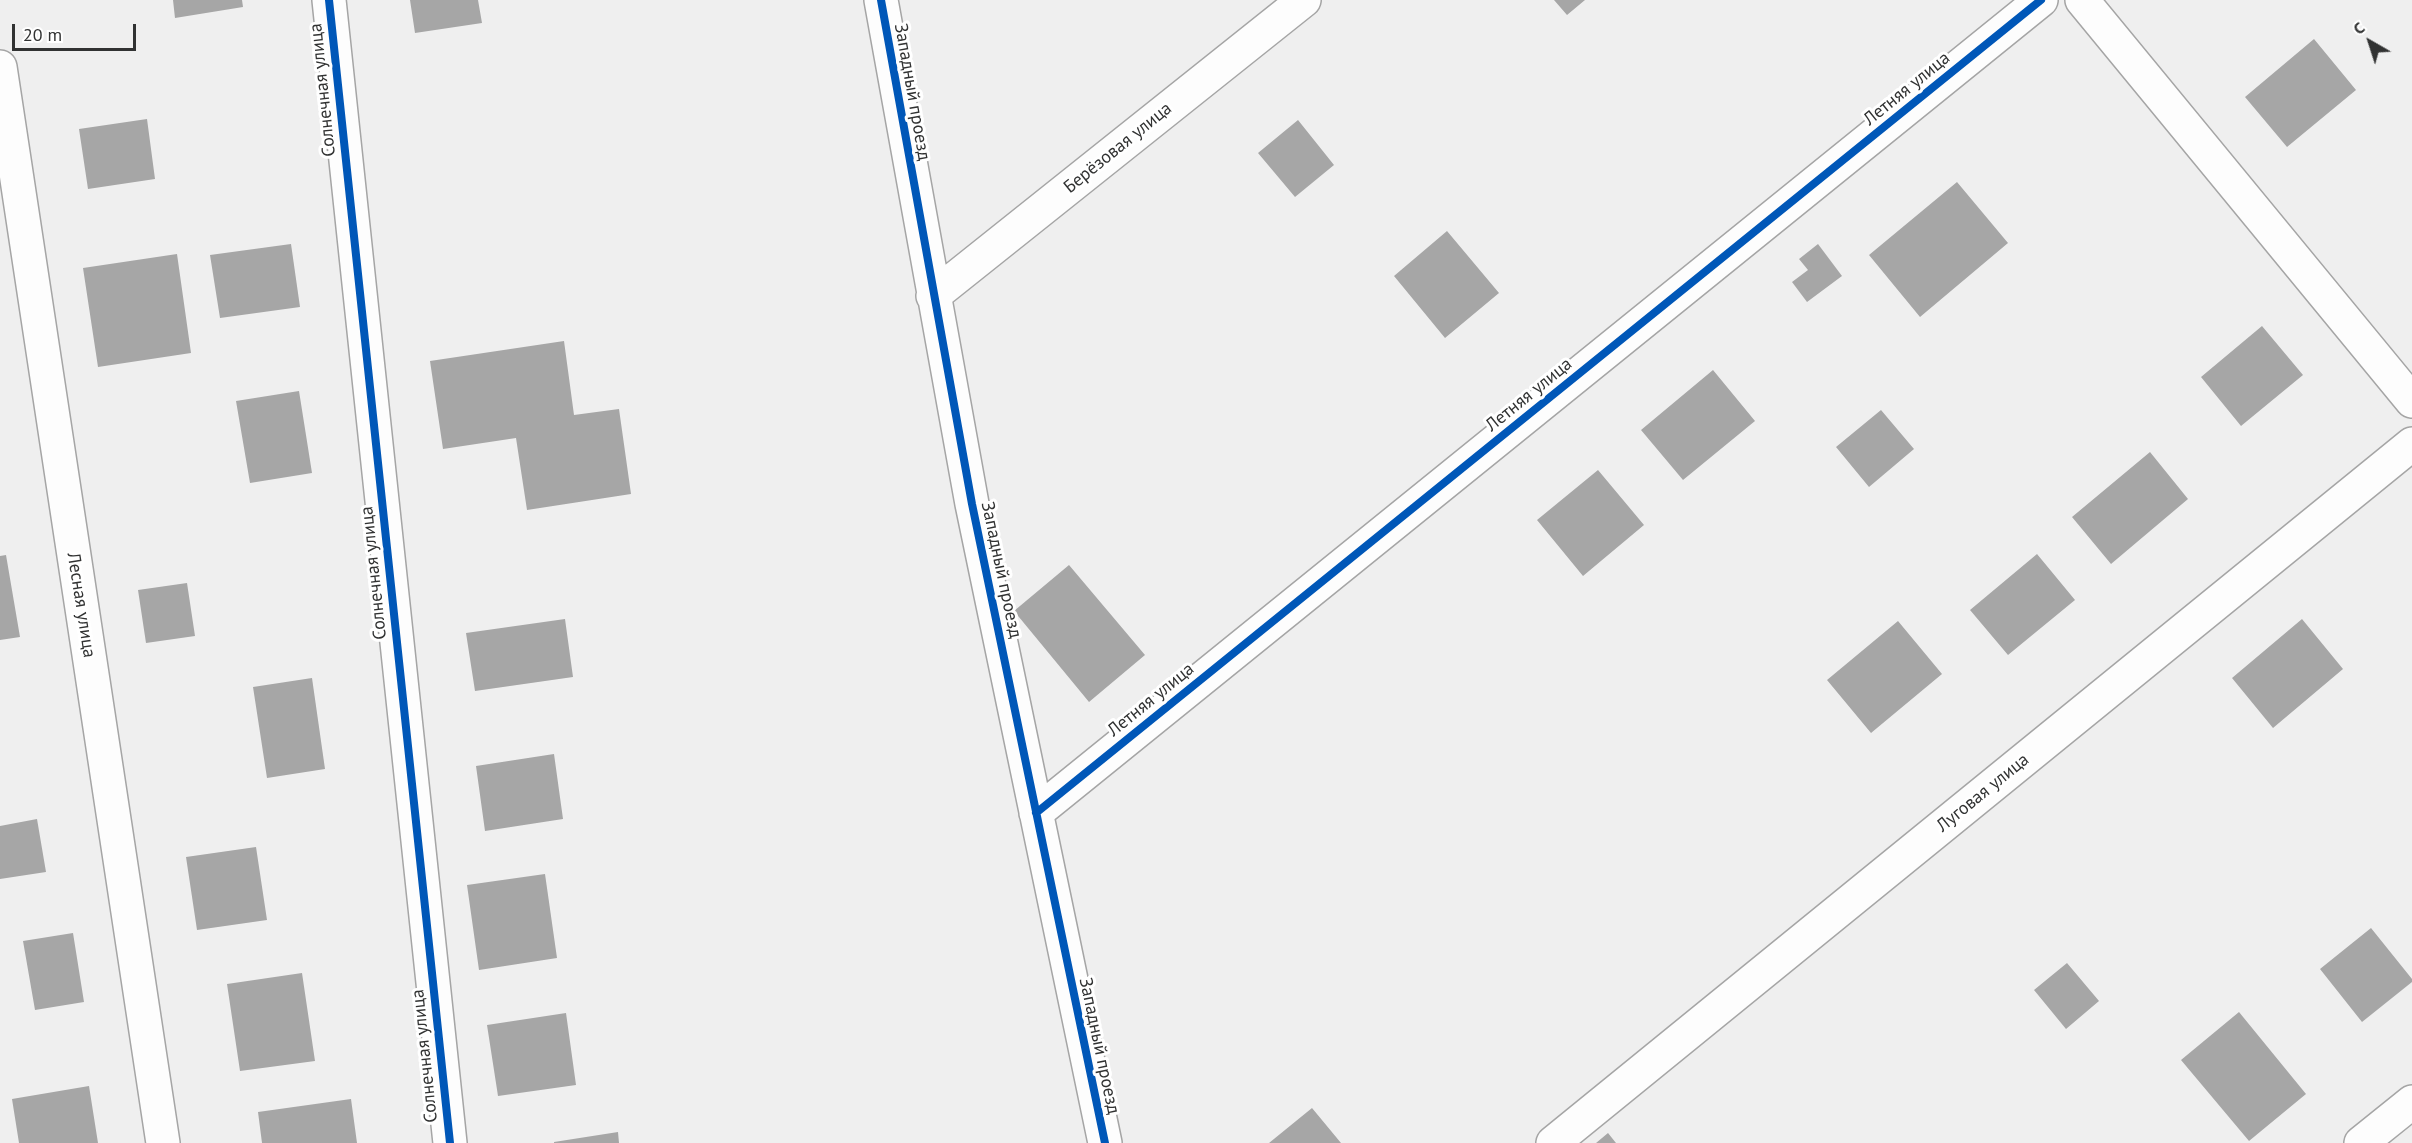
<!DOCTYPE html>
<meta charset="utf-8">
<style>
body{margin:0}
#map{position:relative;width:2412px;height:1143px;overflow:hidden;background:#efefef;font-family:"PT Sans",sans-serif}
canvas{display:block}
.north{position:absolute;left:2340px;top:12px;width:60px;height:60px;-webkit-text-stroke:4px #fff;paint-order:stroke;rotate:321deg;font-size:16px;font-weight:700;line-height:24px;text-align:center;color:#313232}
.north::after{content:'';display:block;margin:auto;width:21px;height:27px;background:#313232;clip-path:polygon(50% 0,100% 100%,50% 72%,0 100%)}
.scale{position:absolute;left:12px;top:24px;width:124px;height:27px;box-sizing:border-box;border:3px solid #313232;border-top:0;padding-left:8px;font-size:18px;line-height:21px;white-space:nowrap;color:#313232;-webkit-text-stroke:4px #fff;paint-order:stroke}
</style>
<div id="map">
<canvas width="2412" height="1143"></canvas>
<div class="north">С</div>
<div class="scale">20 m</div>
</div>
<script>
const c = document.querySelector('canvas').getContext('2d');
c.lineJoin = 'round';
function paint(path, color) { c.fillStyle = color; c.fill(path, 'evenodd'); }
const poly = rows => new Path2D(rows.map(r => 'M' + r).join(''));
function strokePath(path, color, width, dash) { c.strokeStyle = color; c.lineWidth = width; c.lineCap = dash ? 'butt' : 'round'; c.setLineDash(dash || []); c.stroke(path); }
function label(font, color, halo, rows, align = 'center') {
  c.font = font + ' "PT Sans",sans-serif'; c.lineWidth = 6; c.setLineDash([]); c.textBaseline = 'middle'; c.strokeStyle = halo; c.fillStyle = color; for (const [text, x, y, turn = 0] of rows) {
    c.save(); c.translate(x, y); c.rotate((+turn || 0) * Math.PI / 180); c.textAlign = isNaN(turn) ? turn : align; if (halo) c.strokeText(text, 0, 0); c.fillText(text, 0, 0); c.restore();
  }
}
paint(poly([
 [173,0,242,0,243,7,175,18],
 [410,0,478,0,482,23,415,33],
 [1554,0,1585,0,1567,15],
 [2314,39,2356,90,2287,147,2245,97],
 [147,119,155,179,88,189,79,129],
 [1298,120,1334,165,1295,197,1258,153],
 [1957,182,2008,243,1920,317,1869,255],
 [1447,231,1499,293,1445,338,1394,276],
 [291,244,300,307,220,318,210,255],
 [1818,244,1842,276,1807,302,1792,282,1808,270,1799,259],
 [177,254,191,353,98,367,83,268],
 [2262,326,2303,375,2241,426,2201,377],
 [564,341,574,415,619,409,631,494,527,510,516,438,443,449,430,361],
 [1713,370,1755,421,1683,480,1641,430],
 [299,391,312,473,250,483,236,401],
 [1881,410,1914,449,1869,487,1836,447],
 [2150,452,2188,499,2111,564,2072,517],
 [1598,470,1644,525,1583,576,1537,520],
 [2037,554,2075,600,2008,655,1970,610],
 [6,555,20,637,0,640,0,556],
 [1069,565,1145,655,1089,702,1014,611],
 [187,583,195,636,146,643,138,590],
 [565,619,573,677,475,691,466,633],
 [2302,619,2343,669,2273,728,2232,678],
 [1898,621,1942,674,1871,733,1827,680],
 [312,678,325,769,267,778,253,687],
 [554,754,563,819,485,831,476,766],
 [37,819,46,872,0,879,0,826],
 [256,847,267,920,197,930,186,857],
 [545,874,557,958,479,970,467,885],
 [2371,928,2412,979,2412,982,2362,1022,2320,969],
 [73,933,84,1002,35,1010,23,941],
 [2067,963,2099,1001,2066,1029,2034,990],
 [302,973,315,1061,240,1071,227,984],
 [2239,1012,2306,1094,2249,1141,2181,1060],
 [566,1013,576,1085,498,1096,487,1025],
 [89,1086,98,1143,19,1143,12,1099],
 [351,1099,357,1143,262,1143,258,1112],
 [1312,1108,1341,1143,1269,1143],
 [618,1132,619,1143,554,1143,554,1142],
 [1608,1133,1616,1143,1596,1143]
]), '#a6a6a6');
const minor = poly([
 [329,0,450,1143],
 [881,0,972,504,1105,1143],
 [2082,0,2412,401],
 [0,67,163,1143],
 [933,296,1304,0],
 [1036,813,2041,0],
 [1553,1143,2412,444],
 [2361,1143,2412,1102]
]);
strokePath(minor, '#a5a5a5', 36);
strokePath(minor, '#fdfdfd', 33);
strokePath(poly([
 [329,0,450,1143],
 [881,0,972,504,1105,1143],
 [1036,813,2041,0]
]), '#0057b8', 8);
label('18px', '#313232', '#fff', [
 ["Летняя улица",1907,89,-39],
 ["Солнечная улица",323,90,-96],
 ["Западный проезд",912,92,80],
 ["Берёзовая улица",1118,148,-39],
 ["Летняя улица",1529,395,-39],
 ["Западный проезд",1001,570,78],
 ["Солнечная улица",374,573,-96],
 ["Лесная улица",81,605,81],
 ["Летняя улица",1151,700,-39],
 ["Луговая улица",1983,793,-39],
 ["Западный проезд",1099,1046,78],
 ["Солнечная улица",425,1056,-96]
]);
</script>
